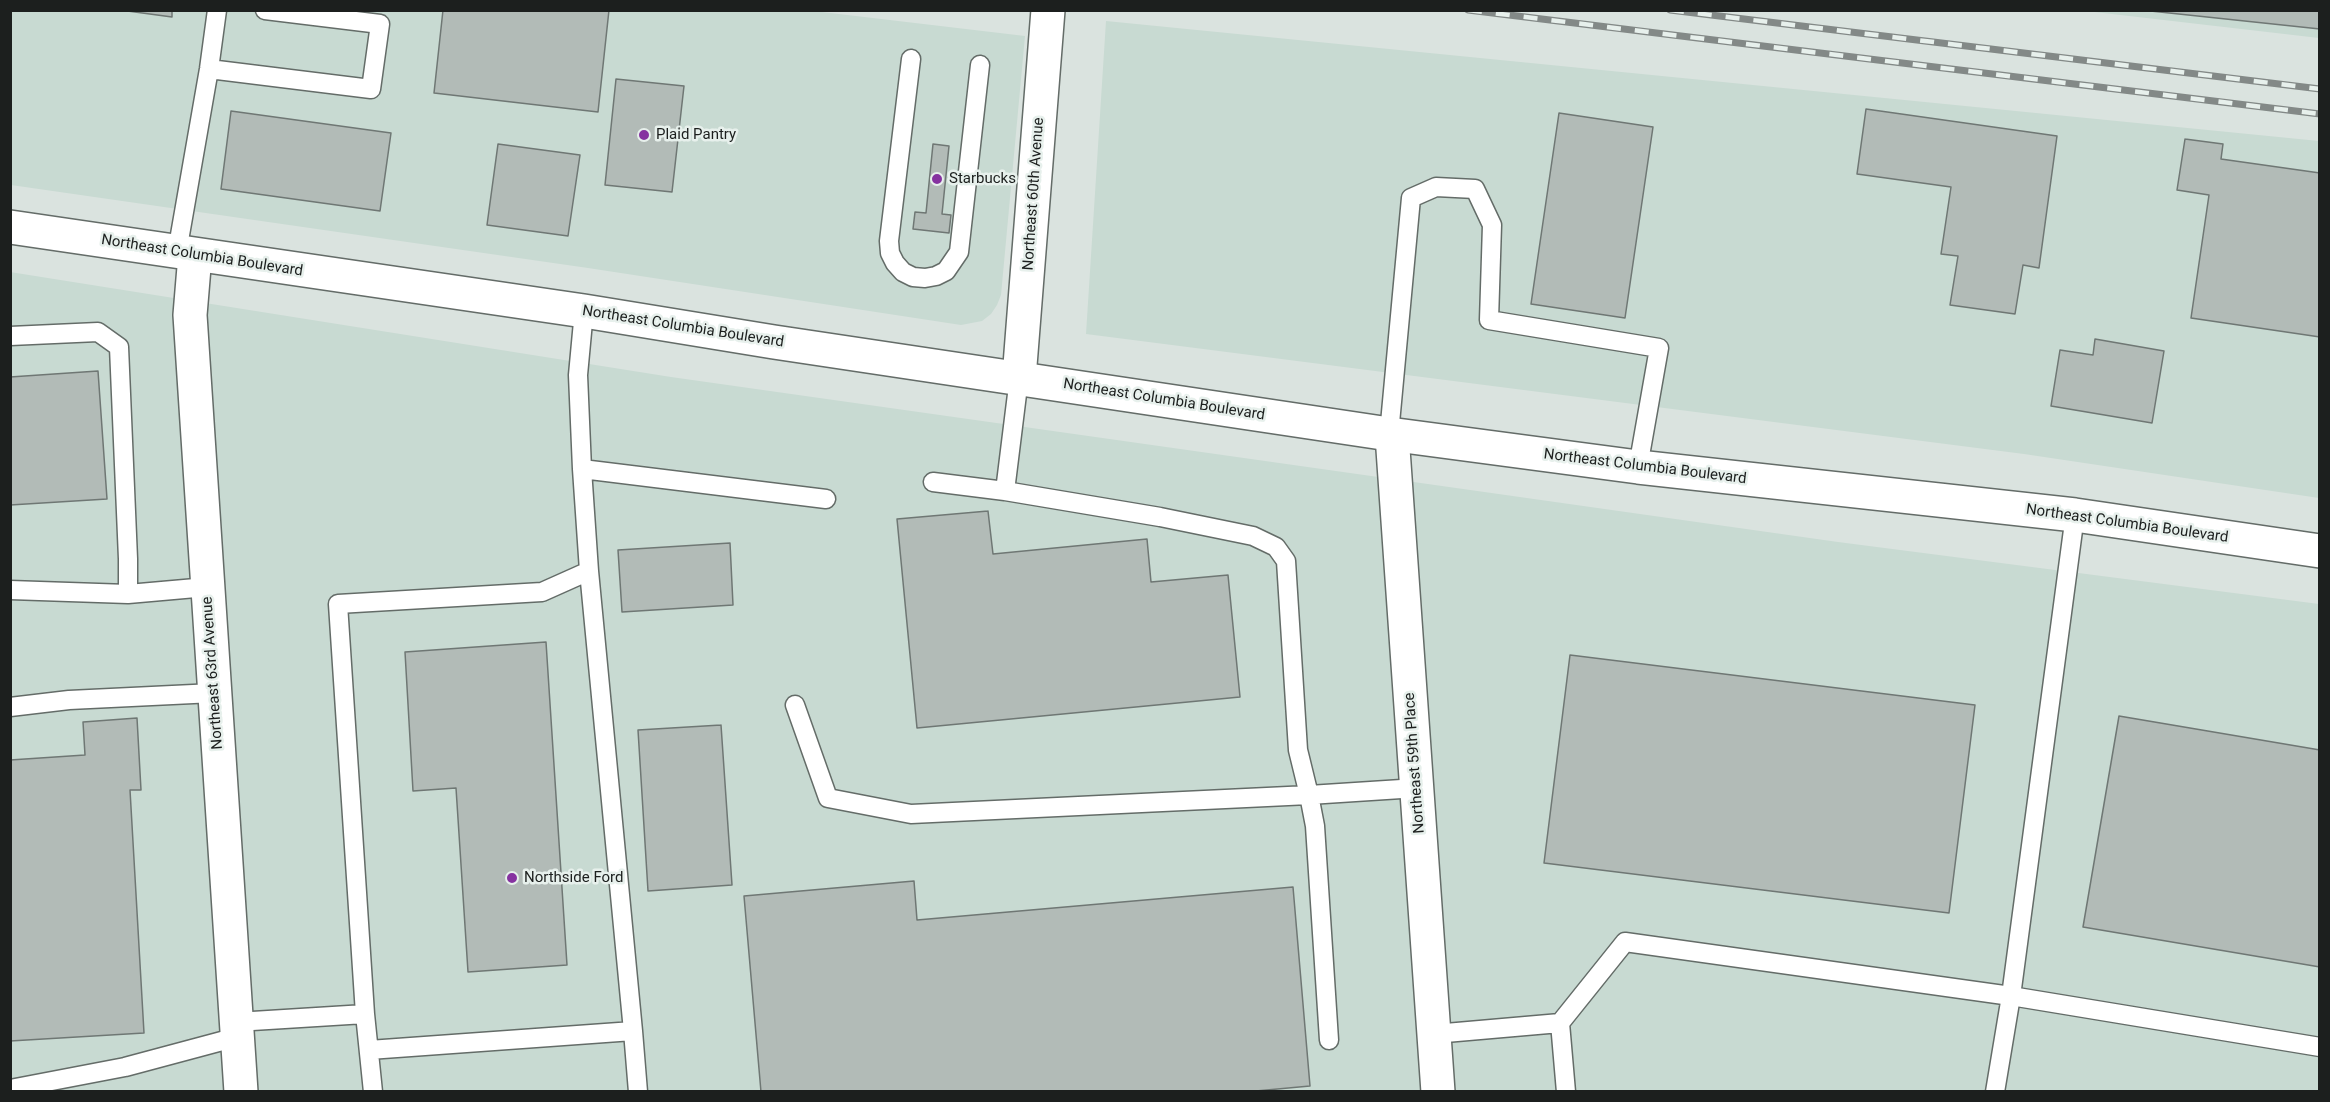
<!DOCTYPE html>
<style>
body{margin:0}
#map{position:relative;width:2330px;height:1102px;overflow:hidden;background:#dae3df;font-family:Roboto,sans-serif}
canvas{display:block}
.frame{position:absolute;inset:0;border:12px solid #1c1f1e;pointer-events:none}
</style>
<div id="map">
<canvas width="2330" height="1102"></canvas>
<div class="frame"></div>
</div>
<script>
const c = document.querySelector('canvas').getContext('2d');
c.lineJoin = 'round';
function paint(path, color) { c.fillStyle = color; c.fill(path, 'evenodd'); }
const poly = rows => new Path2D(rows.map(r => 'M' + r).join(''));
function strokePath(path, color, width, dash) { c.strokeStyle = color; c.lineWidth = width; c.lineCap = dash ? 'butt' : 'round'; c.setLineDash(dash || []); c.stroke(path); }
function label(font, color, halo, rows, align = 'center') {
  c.font = font + ' Roboto,sans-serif'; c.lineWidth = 5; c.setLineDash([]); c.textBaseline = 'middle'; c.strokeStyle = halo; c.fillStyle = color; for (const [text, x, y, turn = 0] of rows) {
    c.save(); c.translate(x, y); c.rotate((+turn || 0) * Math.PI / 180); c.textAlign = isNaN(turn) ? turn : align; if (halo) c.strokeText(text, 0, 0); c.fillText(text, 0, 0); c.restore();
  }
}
paint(poly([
 [805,10,1025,36,1001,295,997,305,991,314,982,321,961,325,588,268,11,185,11,11],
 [2086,11,2319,11,2319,38],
 [1106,21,2319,141,2319,498,2024,454,1086,334],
 [10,272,671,377,1838,542,2319,604,2319,1091,11,1091]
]), '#c8dad2');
const building = poly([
 [120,10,172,10,172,17,120,10],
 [443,10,609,10,598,112,434,93,443,10],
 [2141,10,2320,10,2320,29,2141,10],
 [616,79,684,86,672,192,605,185,616,79],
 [1866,109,2057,136,2039,268,2023,265,2015,314,1950,305,1958,256,1941,254,1951,187,1857,174,1866,109],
 [231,111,391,133,380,211,221,189,231,111],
 [1559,113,1653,127,1625,318,1531,304,1559,113],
 [2185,139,2223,144,2221,159,2320,173,2320,337,2191,318,2209,195,2177,190,2185,139],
 [498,144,580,155,568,236,487,225,498,144],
 [933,144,949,146,942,214,951,215,949,233,913,229,915,212,926,213,933,144],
 [2095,339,2164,351,2152,423,2051,406,2060,350,2093,355,2095,339],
 [98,371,107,499,10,505,10,377,98,371],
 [988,511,993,554,1147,539,1151,582,1228,575,1240,697,917,728,897,519,988,511],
 [730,543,733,605,622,612,618,550,730,543],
 [546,642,567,965,468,972,456,788,413,791,405,652,546,642],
 [1570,655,1975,705,1949,913,1544,863,1570,655],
 [2119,716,2320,750,2320,967,2083,927,2119,716],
 [137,718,141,790,130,790,144,1033,10,1041,10,760,85,755,83,722,137,718],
 [721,725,732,885,648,891,638,730,721,725],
 [914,881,917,920,1293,887,1310,1086,1245,1092,761,1092,744,896,914,881]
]);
paint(building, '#b2bbb7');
strokePath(building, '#6f7774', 1.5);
const service = poly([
 [911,59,889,241,890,253,895,263,903,272,913,277,925,278,936,276,946,271,959,252,980,65],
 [209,69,371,89,380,24,265,10],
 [177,252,209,69,217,10],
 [584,311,578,375,582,469,589,571,633,1031],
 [10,336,98,332,119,347,128,559,128,594,207,587],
 [1389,434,1411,198,1436,187,1475,189,1492,225,1489,320,1659,348,1638,467],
 [582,469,826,499],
 [933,482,1005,491,1160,517,1253,536,1276,547,1286,561,1298,750,1309,795,1417,788],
 [1005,491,1019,378],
 [10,590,128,594],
 [795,705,828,798,911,814,1309,795,1315,826,1329,1040],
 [10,707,69,700,214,693],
 [365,1014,373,1092],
 [236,1022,365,1014,338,604,542,592,589,571],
 [1560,1023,1566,1092],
 [1434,1034,1560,1023,1625,942,2011,996,2320,1047],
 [369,1050,633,1031,638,1092],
 [10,1089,125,1067,237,1037],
 [1995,1092,2011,996,2075,515]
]);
const minor = poly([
 [195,255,190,315,241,1092],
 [1392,435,1438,1092]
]);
const tertiary = poly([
 [1019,378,1048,10]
]);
const primary = poly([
 [10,227,584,311,774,342,1389,434,1638,467,2075,515,2320,551]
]);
strokePath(service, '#646c68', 21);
strokePath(minor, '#646c68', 36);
strokePath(tertiary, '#646c68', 36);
strokePath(primary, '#646c68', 36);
strokePath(service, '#fff', 18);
strokePath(minor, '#fff', 33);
strokePath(tertiary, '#fff', 33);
strokePath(primary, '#fff', 33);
const rail = poly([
 [1468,10,2320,114],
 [1670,10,2320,89]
]);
strokePath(rail, '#838987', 7);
strokePath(rail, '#e7f0ec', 4.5, [14]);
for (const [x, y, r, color] of [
 [644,135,6,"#8632a0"],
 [937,179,6,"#8632a0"],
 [512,878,6,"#8632a0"]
]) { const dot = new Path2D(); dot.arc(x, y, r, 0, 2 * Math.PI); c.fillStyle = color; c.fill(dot); strokePath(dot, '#e7f0ec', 2); }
label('15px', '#1c1f1e', '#e7f0ec', [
 ["Plaid Pantry",656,135],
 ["Starbucks",949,179],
 ["Northside Ford",524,878]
], 'left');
label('15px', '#1c1f1e', '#e7f0ec', [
 ["Northeast 60th Avenue",1034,194,-86],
 ["Northeast Columbia Boulevard",202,256,9],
 ["Northeast Columbia Boulevard",683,327,9],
 ["Northeast Columbia Boulevard",1164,400,9],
 ["Northeast Columbia Boulevard",1645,467,7],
 ["Northeast Columbia Boulevard",2127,524,8],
 ["Northeast 63rd Avenue",213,673,-94],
 ["Northeast 59th Place",1415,763,-94]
]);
</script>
